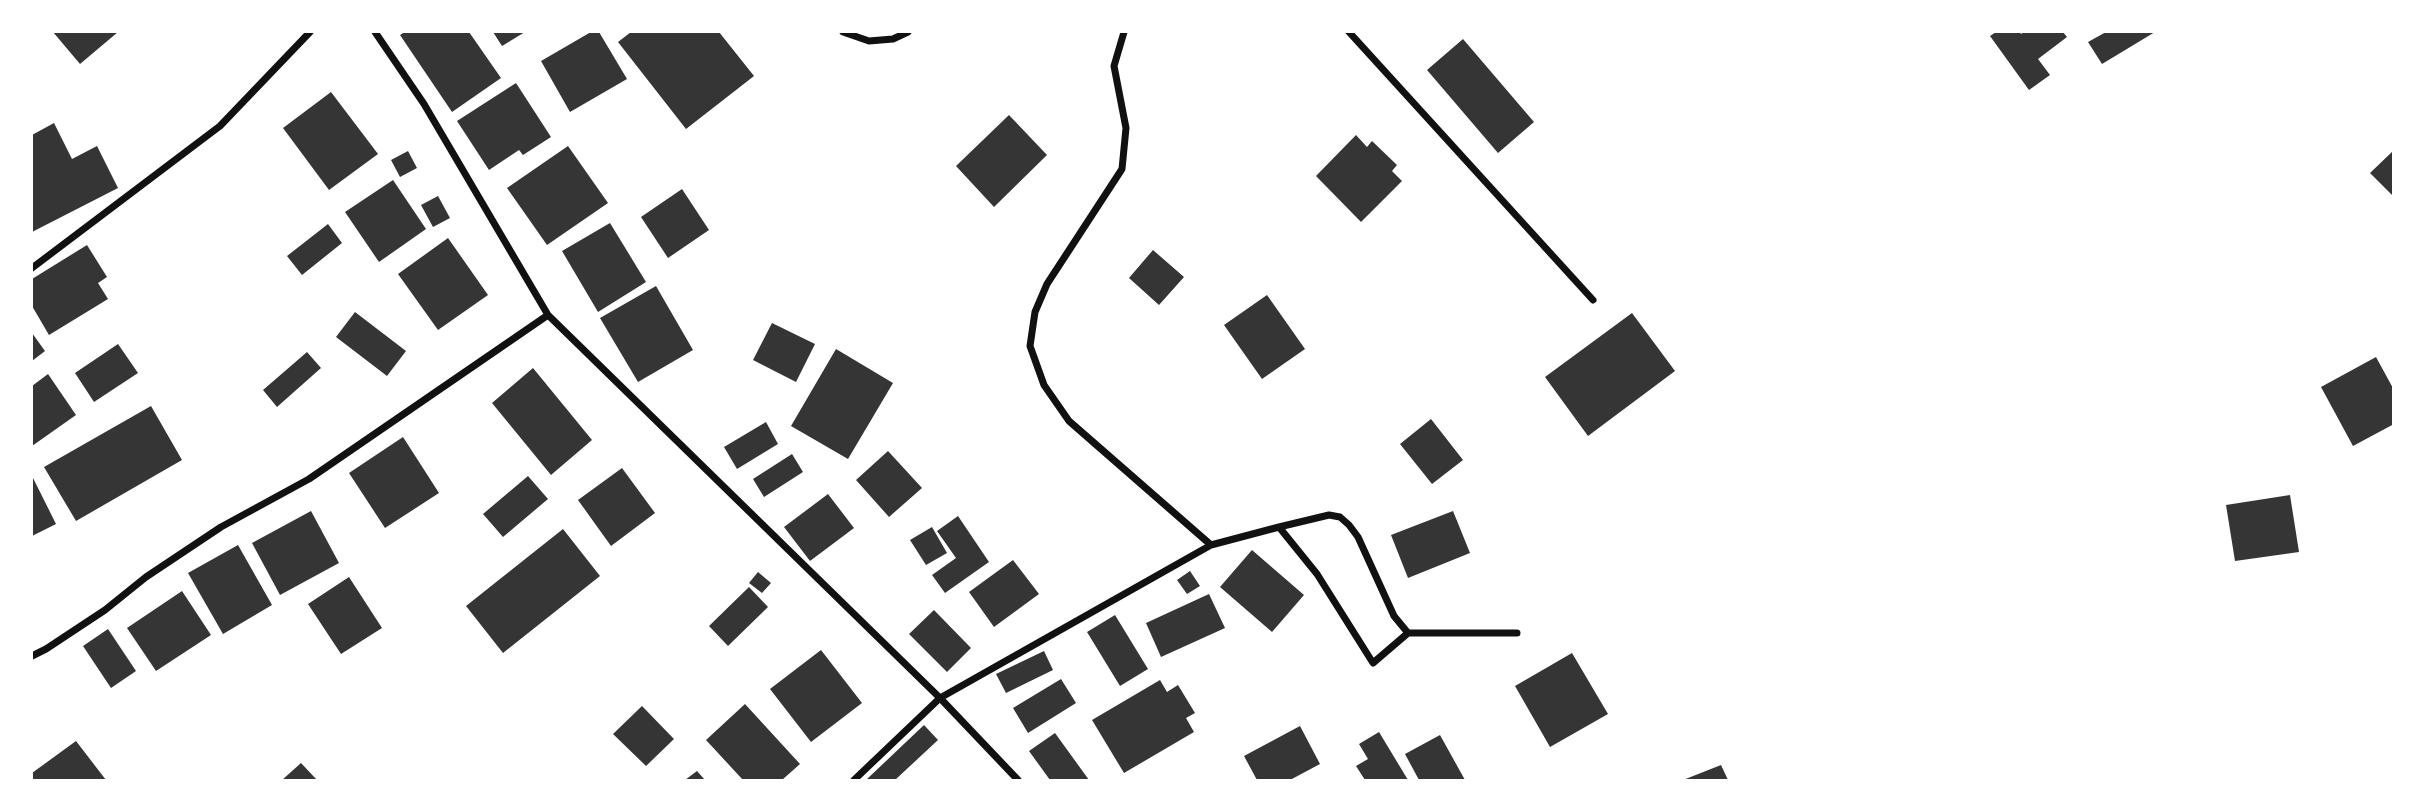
<!DOCTYPE html>
<style>
body{margin:0}
#map{position:relative;width:2425px;height:812px;overflow:hidden;background:#fff;font-family:Roboto,sans-serif}
canvas{display:block}
.frame{position:absolute;inset:0;border:33px solid #fff;pointer-events:none}
</style>
<div id="map">
<canvas width="2425" height="812"></canvas>
<div class="frame"></div>
</div>
<script>
const c = document.querySelector('canvas').getContext('2d');
c.lineJoin = 'round';
function paint(path, color) { c.fillStyle = color; c.fill(path, 'evenodd'); }
const poly = rows => new Path2D(rows.map(r => 'M' + r).join(''));
function strokePath(path, color, width, dash) { c.strokeStyle = color; c.lineWidth = width; c.lineCap = dash ? 'butt' : 'round'; c.setLineDash(dash || []); c.stroke(path); }
paint(poly([
 [53,32,118,32,80,64],
 [405,32,469,32,501,78,452,112,400,35],
 [493,32,525,32,502,46],
 [591,32,599,32,627,79,570,112,541,61],
 [631,32,719,32,754,76,686,129,618,42],
 [1996,32,2020,32,2021,34,2024,32,2063,32,2067,37,2038,59,2050,75,2029,90,1990,36],
 [2106,32,2155,32,2102,64,2088,42],
 [1463,39,1534,122,1498,153,1427,70],
 [516,83,551,137,523,155,519,150,489,170,457,121],
 [331,92,378,154,329,190,283,128],
 [1009,115,1047,155,994,207,956,166],
 [54,123,72,159,97,146,118,188,32,232,32,135],
 [1356,135,1367,147,1372,141,1397,165,1392,171,1402,181,1361,222,1316,176],
 [568,146,608,203,547,245,507,188],
 [2394,150,2394,197,2370,173],
 [408,151,417,168,400,177,391,160],
 [393,180,426,229,379,262,345,212],
 [682,189,709,230,668,258,641,217],
 [438,196,450,218,433,227,421,205],
 [610,223,646,282,598,312,562,251],
 [328,224,342,243,302,275,287,256],
 [448,238,488,295,438,330,398,274],
 [87,245,107,277,98,283,108,299,49,335,32,306,32,279],
 [1153,250,1184,277,1159,305,1129,278],
 [656,286,693,350,638,382,600,318],
 [1267,295,1305,349,1262,379,1224,325],
 [355,312,406,351,387,376,336,337],
 [1632,313,1675,371,1588,436,1545,377],
 [772,323,815,344,796,382,753,360],
 [32,333,45,351,32,361],
 [118,344,138,373,94,402,75,373],
 [836,349,893,383,848,459,791,426],
 [307,352,321,368,277,407,263,390],
 [2376,357,2394,390,2394,424,2353,446,2321,387],
 [533,368,592,440,551,475,492,403],
 [48,374,76,415,32,446,32,386],
 [151,406,182,460,76,521,44,467],
 [1431,419,1463,460,1432,484,1400,444],
 [766,422,778,444,737,469,724,447],
 [403,437,439,493,385,528,349,473],
 [888,451,922,488,889,517,856,480],
 [792,454,803,472,764,497,753,479],
 [622,468,655,513,611,546,578,500],
 [32,476,56,524,32,536],
 [528,476,548,499,503,537,483,514],
 [828,494,854,528,810,561,784,527],
 [2290,495,2299,552,2235,561,2226,505],
 [311,511,339,563,280,595,252,543],
 [1453,511,1470,553,1408,578,1391,535],
 [958,516,989,562,945,593,932,575,956,558,937,531],
 [932,527,947,553,926,565,910,540],
 [563,529,600,576,503,653,466,606],
 [238,545,272,605,223,634,188,573],
 [1252,550,1304,595,1272,632,1220,587],
 [1013,560,1039,594,994,627,969,592],
 [1190,571,1200,586,1187,594,1177,580],
 [758,572,771,583,762,593,749,583],
 [349,577,382,628,341,654,308,604],
 [749,587,768,607,728,646,709,626],
 [182,591,211,635,156,671,127,628],
 [1209,594,1225,628,1161,657,1146,623],
 [934,610,971,648,947,672,909,634],
 [1115,615,1148,669,1120,686,1087,632],
 [108,629,136,671,111,688,83,646],
 [821,650,862,703,811,742,770,689],
 [1044,651,1053,670,1006,693,996,674],
 [1572,653,1608,714,1550,747,1515,686],
 [1061,679,1076,703,1028,733,1013,708],
 [1160,680,1167,692,1178,685,1195,713,1186,718,1194,732,1124,773,1092,720],
 [745,704,800,764,782,780,743,780,706,740],
 [642,706,674,739,646,766,613,734],
 [924,725,938,740,895,780,866,780],
 [1300,726,1320,764,1290,780,1257,780,1244,756],
 [1379,732,1408,780,1365,780,1356,766,1368,759,1359,744],
 [1055,733,1089,780,1050,780,1029,751],
 [1440,735,1465,780,1419,780,1405,754],
 [76,741,106,780,32,780,32,773],
 [301,763,317,780,282,780],
 [1721,765,1728,780,1683,780],
 [697,771,705,780,685,780]
]), '#353535');
strokePath(poly([
 [375,32,424,104,548,315,940,698,1018,780],
 [843,32,869,41,893,39,908,32],
 [1124,32,1114,66,1126,128,1122,169,1047,284,1035,312,1030,346,1044,385,1069,421,1211,545,1279,527,1317,574,1373,663,1408,633],
 [1349,32,1593,300],
 [32,268,220,126,310,32],
 [1279,527,1329,515,1340,517,1349,525,1358,537,1394,616,1408,633,1517,633],
 [32,656,46,649,105,610,146,577,221,527,309,479,548,315],
 [854,780,940,698,1211,545]
]), '#111', 7);
</script>
